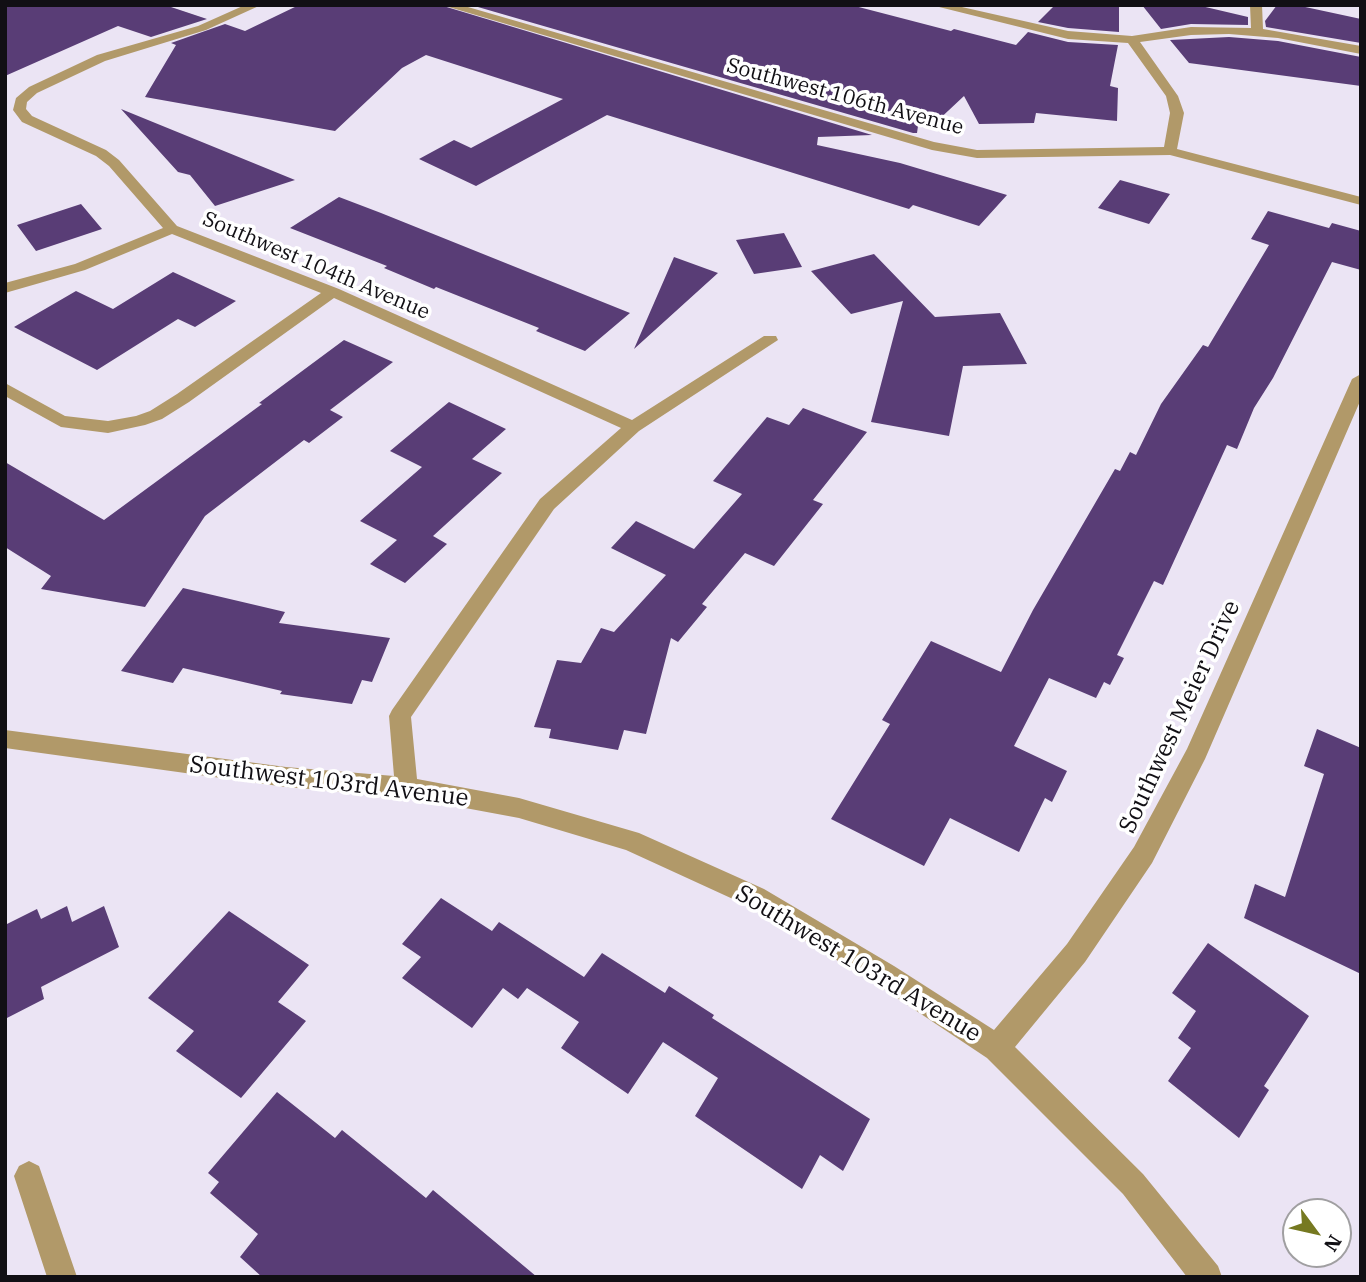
<!DOCTYPE html>
<style>
body{margin:0}
#map{position:relative;width:1366px;height:1282px;overflow:hidden;background:#ebe4f4;font-family:"IBM Plex Serif",serif}
canvas{display:block}
.frame{position:absolute;inset:0;border:7px solid #110f14;pointer-events:none}
.north{position:absolute;left:1282px;top:1198px;width:70px;height:70px;box-sizing:border-box;background:#fff;border:2px solid #a09fa1;border-radius:50%;rotate:123deg;font-size:19px;font-weight:700;line-height:28px;text-align:center;color:#110f14}
.north::after{content:'';display:block;margin:auto;width:24px;height:32px;background:#767921;clip-path:polygon(50% 0,100% 100%,50% 72%,0 100%)}
</style>
<div id="map">
<canvas width="1366" height="1282"></canvas>
<div class="frame"></div>
<div class="north">N</div>
</div>
<script>
const c = document.querySelector('canvas').getContext('2d');
c.lineJoin = 'round';
function paint(path, color) { c.fillStyle = color; c.fill(path, 'evenodd'); }
const poly = rows => new Path2D(rows.map(r => 'M' + r).join(''));
function label(font, color, halo, rows, align = 'center') {
  c.font = font + ' "IBM Plex Serif",serif'; c.lineWidth = 7; c.setLineDash([]); c.textBaseline = 'middle'; c.strokeStyle = halo; c.fillStyle = color; for (const [text, x, y, turn = 0] of rows) {
    c.save(); c.translate(x, y); c.rotate((+turn || 0) * Math.PI / 180); c.textAlign = isNaN(turn) ? turn : align; if (halo) c.strokeText(text, 0, 0); c.fillText(text, 0, 0); c.restore();
  }
}
paint(poly([
 [5,5,165,5,207,19,151,37,118,26,5,76],
 [299,5,440,5,872,135,818,137,817,145,900,163,1007,195,979,226,913,205,909,209,607,115,476,186,419,159,454,140,471,148,563,99,426,55,402,68,335,131,145,97,176,45,171,43,225,24,245,31],
 [471,5,851,5,951,31,954,29,1016,45,1028,32,1068,42,1118,45,1110,86,1118,88,1117,121,1036,113,1034,123,979,124,964,96,933,125,918,126,917,133,913,133],
 [1055,5,1119,5,1119,32,1068,28,1038,22],
 [1142,5,1197,5,1248,17,1248,25,1191,24,1161,29],
 [1277,5,1296,5,1361,19,1361,43,1266,27,1265,21],
 [1229,37,1278,41,1361,57,1361,86,1189,63,1170,40],
 [121,109,295,180,215,206,190,175,178,172],
 [1120,180,1170,194,1149,224,1098,208],
 [339,197,381,213,630,313,585,351,536,331,539,328,436,287,434,289,384,268,387,266,290,228],
 [81,204,102,229,36,251,17,225],
 [1268,211,1329,228,1332,223,1361,231,1361,270,1332,262,1273,378,1254,408,1237,449,1227,445,1163,585,1154,581,1117,655,1124,658,1110,685,1104,682,1096,698,1049,678,1014,746,1067,771,1052,802,1045,798,1019,852,950,818,924,866,831,819,890,724,882,720,931,641,1001,672,1033,610,1115,469,1120,471,1130,452,1136,455,1161,404,1203,345,1208,347,1269,245,1251,239],
 [784,233,802,267,754,274,736,240],
 [874,254,935,317,1000,313,1027,364,963,366,949,436,871,422,903,301,851,314,811,271],
 [674,257,718,273,634,349],
 [173,272,236,301,195,327,178,319,97,370,14,327,76,291,113,309],
 [344,340,393,362,330,410,343,417,309,443,304,440,205,516,145,607,41,589,51,576,5,547,5,462,104,520,262,404,259,403],
 [449,402,506,429,472,459,502,473,433,536,447,544,405,583,370,564,397,540,360,521,422,467,390,451],
 [803,408,867,432,813,500,823,504,774,566,745,553,702,604,707,607,678,642,671,638,646,734,624,730,618,750,549,738,551,729,534,727,557,660,581,663,601,628,614,632,666,575,611,548,636,521,694,549,742,494,713,481,767,417,789,425],
 [183,588,285,612,279,623,390,638,372,682,362,680,352,704,280,694,282,691,183,668,173,683,121,671],
 [1317,729,1361,748,1361,974,1244,918,1255,884,1285,897,1324,774,1304,766],
 [441,898,492,931,499,922,584,977,602,953,665,993,669,986,714,1015,712,1018,870,1119,843,1171,820,1155,802,1189,695,1116,718,1078,663,1042,628,1094,561,1048,579,1022,527,988,518,999,503,988,472,1028,402,978,421,957,402,944],
 [67,906,72,922,104,906,119,947,41,987,44,999,5,1019,5,925,37,909,41,919],
 [229,911,309,965,278,1002,306,1021,241,1098,176,1051,194,1031,148,998],
 [1208,943,1309,1016,1264,1086,1269,1090,1239,1138,1168,1081,1191,1048,1178,1038,1196,1011,1172,993],
 [277,1092,335,1138,342,1130,426,1198,433,1190,537,1277,262,1277,240,1257,258,1234,210,1193,219,1182,208,1173]
]), '#593d76');
paint(poly([
 [245,5,261,5,206,30,105,61,37,93,27,102,26,109,32,116,106,150,119,160,177,226,339,289,632,420,764,336,776,336,778,340,639,431,554,509,411,717,417,779,519,798,639,833,764,889,894,966,994,1030,1067,944,1134,847,1187,749,1352,379,1361,374,1361,399,1205,759,1152,863,1085,962,1015,1047,1143,1174,1218,1266,1222,1277,1187,1277,1123,1194,987,1058,876,984,746,905,626,850,519,818,406,797,286,787,5,748,5,730,286,767,394,776,389,716,392,710,540,499,621,428,334,298,189,402,162,419,145,425,108,433,61,427,5,396,5,383,65,416,108,421,136,416,150,411,177,394,321,293,172,234,85,270,5,293,5,283,75,264,163,228,109,166,96,156,22,122,13,110,16,98,29,87,97,55,198,26,245,5],
 [442,5,461,5,934,142,977,150,1164,147,1170,113,1166,96,1128,43,1068,39,931,5,953,5,1068,31,1132,36,1191,27,1251,28,1250,5,1262,5,1263,29,1361,46,1361,54,1278,38,1229,34,1191,35,1140,42,1178,96,1184,113,1177,149,1361,197,1361,205,1170,155,977,158,932,150,442,5],
 [29,1161,39,1166,77,1277,47,1277,14,1176,19,1166,29,1161]
]), '#b19969');
label('21px', '#110f14', '#fff', [
 ["Southwest 106th Avenue",845,97,15],
 ["Southwest 104th Avenue",316,266,23]
]);
label('24px', '#110f14', '#fff', [
 ["Southwest Meier Drive",1180,717,-65],
 ["Southwest 103rd Avenue",329,782,7],
 ["Southwest 103rd Avenue",858,964,31]
]);
</script>
